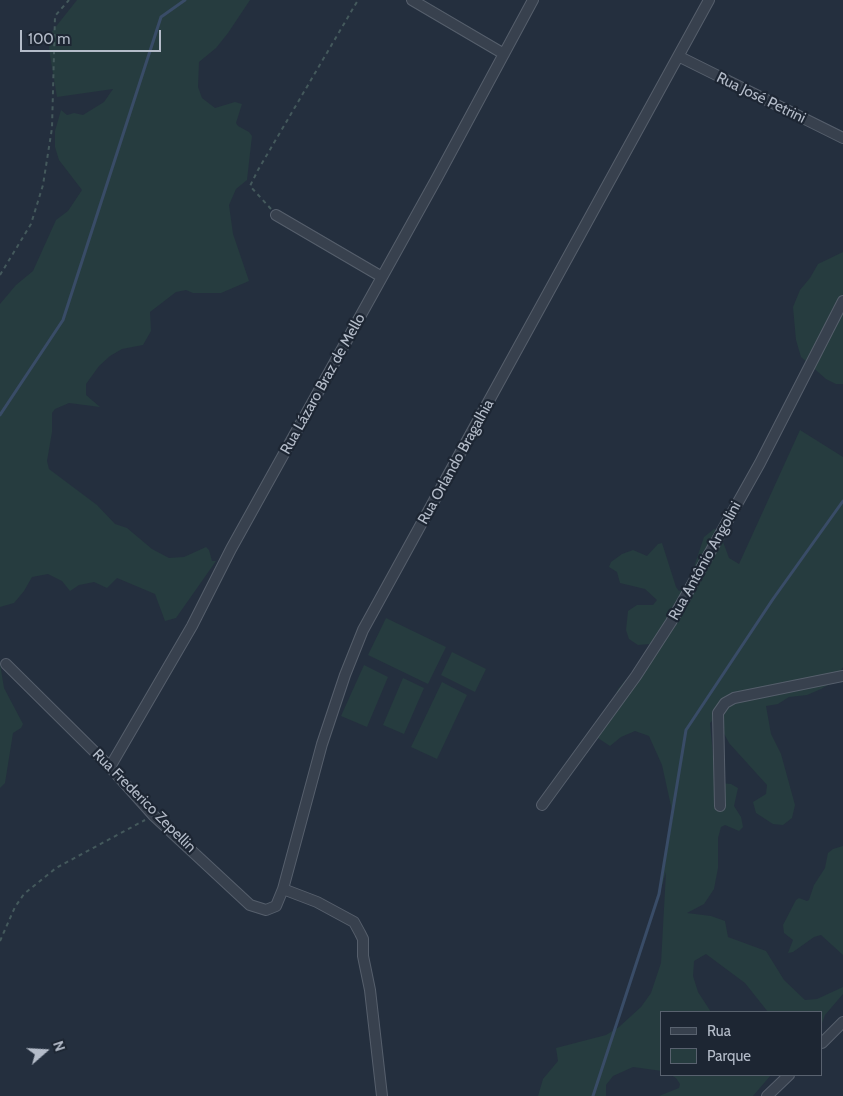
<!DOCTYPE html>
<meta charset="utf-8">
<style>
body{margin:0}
#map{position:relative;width:843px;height:1096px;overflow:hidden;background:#242f3e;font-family:Cabin,sans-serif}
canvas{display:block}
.legend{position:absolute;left:660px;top:1011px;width:162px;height:65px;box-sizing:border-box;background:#1d2633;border:1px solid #59626f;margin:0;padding:6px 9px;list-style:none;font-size:15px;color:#b4bcc9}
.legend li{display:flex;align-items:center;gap:10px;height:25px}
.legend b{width:25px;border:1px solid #59626f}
.north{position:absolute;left:20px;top:1026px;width:50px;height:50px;-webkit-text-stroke:4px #1d2633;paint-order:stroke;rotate:71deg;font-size:14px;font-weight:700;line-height:20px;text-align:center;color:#b4bcc9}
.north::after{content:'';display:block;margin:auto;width:18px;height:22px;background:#b4bcc9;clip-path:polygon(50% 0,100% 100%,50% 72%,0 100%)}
.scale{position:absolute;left:20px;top:30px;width:141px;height:22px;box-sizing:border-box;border:2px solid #b4bcc9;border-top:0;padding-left:6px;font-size:15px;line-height:18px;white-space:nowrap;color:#b4bcc9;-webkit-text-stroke:4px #1d2633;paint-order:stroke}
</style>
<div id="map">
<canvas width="843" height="1096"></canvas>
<ul class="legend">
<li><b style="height:6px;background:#38414e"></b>Rua</li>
<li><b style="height:14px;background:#263c3f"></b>Parque</li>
</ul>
<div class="north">N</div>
<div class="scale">100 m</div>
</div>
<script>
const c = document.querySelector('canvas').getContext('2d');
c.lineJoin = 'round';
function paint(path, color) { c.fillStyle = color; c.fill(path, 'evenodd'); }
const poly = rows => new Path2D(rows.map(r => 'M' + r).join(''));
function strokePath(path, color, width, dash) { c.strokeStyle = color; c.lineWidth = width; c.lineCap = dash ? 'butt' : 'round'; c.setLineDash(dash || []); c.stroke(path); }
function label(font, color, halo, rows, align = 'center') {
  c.font = font + ' Cabin,sans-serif'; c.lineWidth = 4.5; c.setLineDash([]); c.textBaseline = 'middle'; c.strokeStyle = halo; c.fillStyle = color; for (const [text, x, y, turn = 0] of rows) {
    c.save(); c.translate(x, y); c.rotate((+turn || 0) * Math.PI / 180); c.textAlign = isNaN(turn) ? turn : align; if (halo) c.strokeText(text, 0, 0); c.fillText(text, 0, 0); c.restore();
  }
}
paint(poly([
 [77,0,250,0,228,33,216,48,199,62,198,87,202,98,215,108,235,102,242,104,236,123,238,126,249,132,252,136,247,180,236,189,229,205,233,234,249,281,221,293,193,293,186,290,176,292,150,312,151,331,143,345,122,349,110,356,99,366,86,384,86,395,100,407,69,403,55,409,52,413,52,432,47,461,49,469,97,505,115,524,127,528,152,549,169,558,184,557,206,547,209,550,212,561,216,561,176,618,165,621,155,594,117,578,107,588,94,582,79,585,70,591,62,581,48,574,32,577,24,591,14,603,0,607,0,304,16,285,33,271,56,220,68,211,82,190,59,160,55,147,55,131,61,110,67,115,74,113,83,115,104,102,113,89,57,97,49,49,50,34],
 [843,252,843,384,836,384,826,379,801,357,796,340,793,307,800,290,810,278,818,264],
 [800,430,843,457,843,667,833,682,821,689,807,695,789,697,778,704,766,706,771,734,781,754,795,805,792,818,783,825,773,824,756,813,753,802,766,794,767,785,729,743,718,722,713,720,710,723,715,777,720,783,731,784,738,788,734,806,741,817,743,827,739,831,725,825,721,827,718,838,718,868,714,889,704,904,687,913,711,916,725,921,728,937,766,951,784,980,805,1000,817,999,843,987,843,994,825,1015,822,1023,822,1012,768,1012,745,983,706,954,694,961,693,976,698,992,711,1012,662,1012,662,1071,633,1067,613,1076,606,1085,606,1096,538,1096,543,1079,558,1061,556,1048,606,1035,619,1027,641,1007,651,993,661,963,666,872,660,892,673,815,662,765,649,736,635,731,621,737,610,746,595,736,605,727,618,689,649,653,650,644,638,645,629,639,626,630,628,611,637,605,653,605,657,600,645,589,620,583,617,572,609,567,611,562,622,554,633,550,647,556,658,544,662,543,676,587,679,591,684,587,691,576,704,537,714,529,719,531,729,558,739,564],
 [386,618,446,647,428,684,368,655],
 [452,652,486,669,475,692,441,675],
 [0,664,4,688,23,724,21,728,13,733,5,783,0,788],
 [364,665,388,677,367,727,341,716],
 [403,678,424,688,404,734,383,725],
 [442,682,467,695,437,759,411,747],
 [843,846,843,955,821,935,814,937,793,952,788,953,793,940,784,933,783,925,796,900,799,898,807,901,809,900,814,885,825,868,828,853,833,849],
 [671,1075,771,1075,753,1096,659,1096,679,1088,680,1084,676,1078]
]), '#263c3f');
strokePath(poly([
 [0,415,63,320,161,17,185,0],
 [593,1096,659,894,686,730,773,599,843,501]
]), '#394c67', 3);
const minor = poly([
 [412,0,504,54],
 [680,57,843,138],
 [276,215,382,277],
 [6,664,110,767,153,815,250,905,266,910,276,906,283,889,322,744,345,675,363,630,709,0],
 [110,767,192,626,231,549,437,178,533,0],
 [542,805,636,676,671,622,760,463,843,301],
 [720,806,718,713,725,703,734,698,843,676],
 [283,889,317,902,354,922,360,933,363,939,363,956,370,990,382,1096],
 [822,1043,843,1022],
 [767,1096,789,1075]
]);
strokePath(minor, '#565f6c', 12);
strokePath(poly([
 [271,209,250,186,258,170,358,0],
 [0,275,31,224,43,185,52,128,55,16,69,0],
 [0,941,15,907,24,894,56,868,145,820]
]), '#44595c', 2, [4, 4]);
strokePath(minor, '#38414e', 10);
label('15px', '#b4bcc9', '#1d2633', [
 ["Rua José Petrini",761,98,26],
 ["Rua Lázaro Braz de Mello",323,384,-61],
 ["Rua Orlando Bragalhia",456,462,-61],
 ["Rua Antônio Angolini",705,561,-61],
 ["Rua Frederico Zepellin",144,801,45]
]);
</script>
